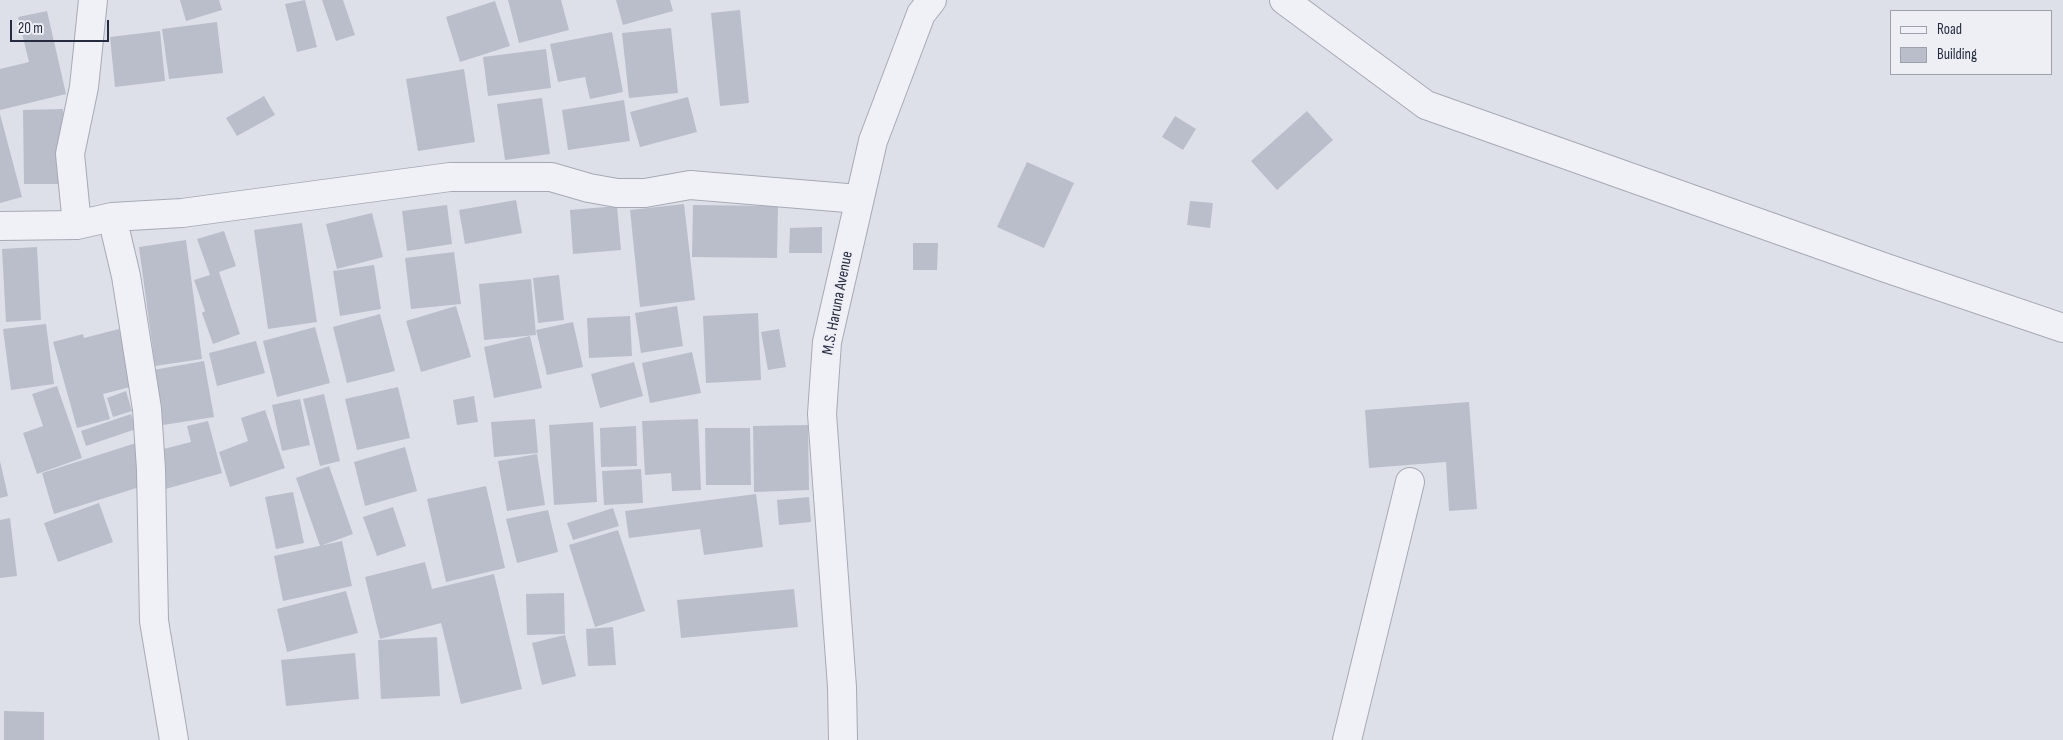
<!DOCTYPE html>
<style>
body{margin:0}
#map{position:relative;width:2063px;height:740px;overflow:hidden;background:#dde0e8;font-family:"Sofia Sans Condensed",sans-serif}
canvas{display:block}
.legend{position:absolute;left:1890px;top:10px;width:162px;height:65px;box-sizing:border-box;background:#edeff5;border:1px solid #9da1ac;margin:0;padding:6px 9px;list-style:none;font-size:15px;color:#262b3f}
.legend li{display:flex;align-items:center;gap:10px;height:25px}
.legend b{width:25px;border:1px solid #9da1ac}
.scale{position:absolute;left:10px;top:20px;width:99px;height:22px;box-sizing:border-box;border:2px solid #262b3f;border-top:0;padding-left:6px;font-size:15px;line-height:18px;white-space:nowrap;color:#262b3f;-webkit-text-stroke:4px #edeff5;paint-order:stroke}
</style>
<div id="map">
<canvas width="2063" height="740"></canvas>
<ul class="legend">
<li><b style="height:6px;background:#f0f1f6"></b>Road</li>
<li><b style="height:14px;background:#babecb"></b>Building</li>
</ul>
<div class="scale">20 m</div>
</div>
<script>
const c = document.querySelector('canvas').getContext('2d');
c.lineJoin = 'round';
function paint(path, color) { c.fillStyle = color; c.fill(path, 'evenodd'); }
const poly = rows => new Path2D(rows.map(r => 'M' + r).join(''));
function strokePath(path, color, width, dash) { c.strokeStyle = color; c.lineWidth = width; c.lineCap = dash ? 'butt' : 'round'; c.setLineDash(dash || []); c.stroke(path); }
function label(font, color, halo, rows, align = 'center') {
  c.font = font + ' "Sofia Sans Condensed",sans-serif'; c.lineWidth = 4; c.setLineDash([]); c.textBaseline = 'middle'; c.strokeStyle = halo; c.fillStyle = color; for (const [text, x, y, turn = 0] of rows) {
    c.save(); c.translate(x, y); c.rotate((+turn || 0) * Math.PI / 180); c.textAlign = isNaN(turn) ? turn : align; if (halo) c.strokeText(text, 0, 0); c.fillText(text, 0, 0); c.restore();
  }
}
paint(poly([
 [180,0,219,0,222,10,186,21],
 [305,0,317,47,297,52,285,4],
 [322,0,343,0,355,35,336,41],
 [508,0,561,0,569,30,519,43],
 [616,0,670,0,673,11,623,25],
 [495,1,510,46,460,62,446,17],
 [740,10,749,103,720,106,711,13],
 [47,11,66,94,0,110,0,69,29,62,18,17],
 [217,22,223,73,169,79,162,29],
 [671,28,678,93,629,98,622,33],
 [160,31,165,81,115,87,110,37],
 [612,32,623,92,590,99,585,77,558,82,550,44],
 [546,49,551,88,488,96,483,57],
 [464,69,475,142,418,151,406,79],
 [264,96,275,115,237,136,226,118],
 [688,97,697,132,640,147,630,112],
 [542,98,550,154,505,160,497,104],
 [624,100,630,141,568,150,562,110],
 [63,109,64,184,24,184,23,110],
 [1307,111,1333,140,1277,190,1251,161],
 [0,114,22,197,0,203],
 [1175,116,1196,129,1183,150,1162,137],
 [1027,162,1074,183,1044,248,997,227],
 [516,200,522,233,465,244,459,210],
 [1190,201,1213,203,1210,228,1187,225],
 [684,204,695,300,640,307,630,210],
 [447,205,452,244,407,251,402,211],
 [693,205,778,206,777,258,692,257],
 [617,206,621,250,573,254,570,210],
 [372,213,383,257,337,269,326,224],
 [302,223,317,322,268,329,254,230],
 [822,227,822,253,789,253,790,228],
 [224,231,236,266,219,272,240,334,213,344,202,313,205,311,194,280,210,275,197,239],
 [186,240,202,359,155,366,139,247],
 [913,243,938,243,937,270,913,270],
 [37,247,41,320,6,322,2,249],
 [454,252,461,304,411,309,405,258],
 [374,265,381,309,340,316,333,271],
 [559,275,564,320,538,323,533,278],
 [531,279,536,335,484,340,479,284],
 [456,306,471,357,421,372,406,321],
 [677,306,683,346,641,353,635,313],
 [758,313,761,380,706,383,703,316],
 [380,314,395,371,347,383,333,327],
 [630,316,632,356,589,358,587,318],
 [573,322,583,367,547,375,536,330],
 [46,324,54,384,11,390,3,329],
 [315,327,330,383,277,397,263,341],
 [119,329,134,386,103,394,110,419,77,428,53,342,83,334,84,338],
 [779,329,786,367,768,370,761,332],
 [530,336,542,388,494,398,484,347],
 [256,341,265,373,217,386,209,353],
 [692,352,701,393,650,403,642,363],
 [204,361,214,417,163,425,153,370],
 [634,362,643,396,600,408,591,374],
 [57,386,82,458,37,474,23,433,43,426,32,394],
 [398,387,410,438,357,450,345,399],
 [126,391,132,411,113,417,107,398],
 [324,394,340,461,320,466,303,399],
 [474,396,478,422,457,425,453,400],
 [300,399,310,445,282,451,272,405],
 [1469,402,1477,509,1449,511,1446,462,1369,468,1365,410],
 [265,410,285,468,230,487,219,452,248,441,241,418],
 [131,414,136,429,86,446,81,431],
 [535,419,538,453,494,457,491,422],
 [698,419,701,490,672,491,671,473,645,475,642,421],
 [208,421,222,473,162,490,152,452,191,442,187,426],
 [593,422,597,502,554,505,549,425],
 [808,425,809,490,754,492,753,426],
 [636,426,637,466,601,467,600,428],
 [705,428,750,428,751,485,706,485],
 [136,443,149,484,54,514,42,473],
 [405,447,417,491,365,506,354,462],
 [537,454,545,505,507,511,498,461],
 [0,461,8,496,0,498],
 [329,466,353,534,320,546,296,478],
 [641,469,643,503,604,505,602,471],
 [486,486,505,568,446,582,427,499],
 [293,492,304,543,276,549,265,497],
 [756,494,763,547,704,555,700,529,629,538,625,511],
 [809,497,811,522,779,525,777,500],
 [99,503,113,542,58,562,44,523],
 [393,507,406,546,377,556,363,517],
 [613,508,619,526,573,540,567,523],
 [548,510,558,552,517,563,506,519],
 [10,518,17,576,0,578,0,520],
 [618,530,645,611,595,627,569,545],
 [342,541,352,586,283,601,274,556],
 [425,562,432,589,494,574,522,689,461,704,441,623,380,639,365,577],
 [794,589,798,627,681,638,677,600],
 [346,591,358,633,287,652,277,609],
 [564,593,565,634,527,635,526,594],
 [613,627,616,665,588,666,586,629],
 [565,635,576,676,542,685,532,643],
 [437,637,440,696,381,699,378,640],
 [355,653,359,699,286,706,281,660],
 [4,711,44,712,44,740,4,740]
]), '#babecb');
const minor = poly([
 [1284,0,1426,105,1886,268,2063,328],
 [112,217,126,276,147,409,151,469,154,621,174,740],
 [77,225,70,154,84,87,93,0],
 [0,226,77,225,112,217,182,213,450,177,551,177,589,188,617,193,645,193,690,185,859,199],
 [843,740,842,687,822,414,827,342,873,141,921,14,932,0],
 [1347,740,1410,482]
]);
strokePath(minor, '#a6aab5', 30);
strokePath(minor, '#f0f1f6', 28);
label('16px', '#262b3f', '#edeff5', [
 ["M.S. Haruna Avenue",838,303,-79]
]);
</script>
